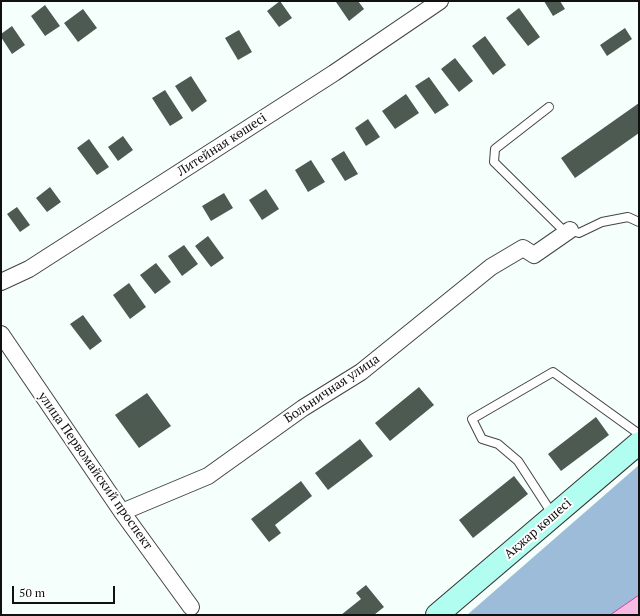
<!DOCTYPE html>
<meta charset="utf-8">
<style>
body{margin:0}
#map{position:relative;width:640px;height:616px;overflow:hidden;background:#f5fffc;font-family:"PT Serif",serif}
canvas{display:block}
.frame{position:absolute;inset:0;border:2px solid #111;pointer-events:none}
.scale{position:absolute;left:12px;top:586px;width:103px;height:18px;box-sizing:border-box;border:2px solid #111;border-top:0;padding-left:5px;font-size:12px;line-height:14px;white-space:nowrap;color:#111;-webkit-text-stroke:3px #fff;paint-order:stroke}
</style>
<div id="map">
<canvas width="640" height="616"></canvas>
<div class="frame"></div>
<div class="scale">50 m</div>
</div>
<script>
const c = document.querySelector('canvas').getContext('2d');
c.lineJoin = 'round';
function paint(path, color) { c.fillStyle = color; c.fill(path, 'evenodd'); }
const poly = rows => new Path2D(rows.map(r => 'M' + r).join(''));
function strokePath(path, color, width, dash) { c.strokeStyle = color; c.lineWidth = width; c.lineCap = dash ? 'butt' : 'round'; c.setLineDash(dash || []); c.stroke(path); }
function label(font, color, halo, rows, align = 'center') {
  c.font = font + ' "PT Serif",serif'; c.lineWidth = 4; c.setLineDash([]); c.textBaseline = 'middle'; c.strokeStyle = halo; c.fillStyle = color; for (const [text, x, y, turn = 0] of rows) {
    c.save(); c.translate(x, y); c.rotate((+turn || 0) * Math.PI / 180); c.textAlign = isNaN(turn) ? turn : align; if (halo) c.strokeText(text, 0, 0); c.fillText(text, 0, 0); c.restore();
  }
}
paint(poly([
 [639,465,639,595,610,615,467,615]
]), '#9dbcda');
const water = poly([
 [639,595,639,615,610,615,639,595]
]);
paint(water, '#f6bae3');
strokePath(water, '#cc429d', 1);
paint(poly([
 [280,1,292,18,279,27,267,11],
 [338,1,358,1,364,9,349,21,336,2],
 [544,1,560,1,565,9,553,16],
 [45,5,60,26,45,36,31,16],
 [519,8,540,37,528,46,506,18],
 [83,9,97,28,78,42,64,23],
 [12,26,25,45,12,54,1,37,1,34],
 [625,28,632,39,607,56,600,45],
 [239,30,252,52,238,60,225,38],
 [485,36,506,65,493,75,472,46],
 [455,58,473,81,459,92,441,69],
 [191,76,207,101,192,112,175,86],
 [429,77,449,105,435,114,415,86],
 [165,90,183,118,170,126,152,98],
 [406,94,419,113,395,129,382,111],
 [639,103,639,133,575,178,561,158],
 [368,119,380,137,366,146,355,128],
 [123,136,133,150,118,161,108,147],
 [89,139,109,167,97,175,77,148],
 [344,151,358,174,345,181,331,159],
 [311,160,325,182,308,192,295,170],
 [50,187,61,202,47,212,36,198],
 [266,189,279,209,262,220,249,200],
 [224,193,233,208,211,221,202,206],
 [17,207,30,225,20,232,7,214],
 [208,236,224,258,211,267,195,246],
 [184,245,198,264,182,276,168,256],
 [156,263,171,282,155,294,140,275],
 [129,283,146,307,130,319,113,295],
 [83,315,102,341,90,350,70,324],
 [419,387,434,405,390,441,375,423],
 [147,393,171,426,139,448,115,415],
 [596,417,609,435,561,471,548,454],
 [360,439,373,456,328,490,315,473],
 [514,476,528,494,473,538,459,520],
 [301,481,312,496,275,525,281,533,269,542,251,519],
 [366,585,384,607,374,615,341,615,361,599,356,593]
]), '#4d5a51');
const lane = poly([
 [549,107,495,149,494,162,561,228,579,233,602,222,628,217,639,222],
 [553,515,518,461,498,444,482,439,472,419,553,372,639,434]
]);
const street = poly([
 [1,282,29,269,334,73,440,1],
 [1,334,122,512,191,607],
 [122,512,208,476,303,408,361,372,491,267,523,248,534,255,570,230]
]);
const secondary = poly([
 [437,615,639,443]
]);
strokePath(lane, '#444', 10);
strokePath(street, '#444', 18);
strokePath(secondary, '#333', 24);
strokePath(lane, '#fff', 8);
strokePath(street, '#fff', 16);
strokePath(secondary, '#b1fdf0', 22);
label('13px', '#111', '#fff', [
 ["Литейная көшесі",222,145,-33],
 ["Больничная улица",332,389,-34],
 ["улица Первомайский проспект",95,471,55],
 ["Ақжар көшесі",538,529,-41]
]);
</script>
